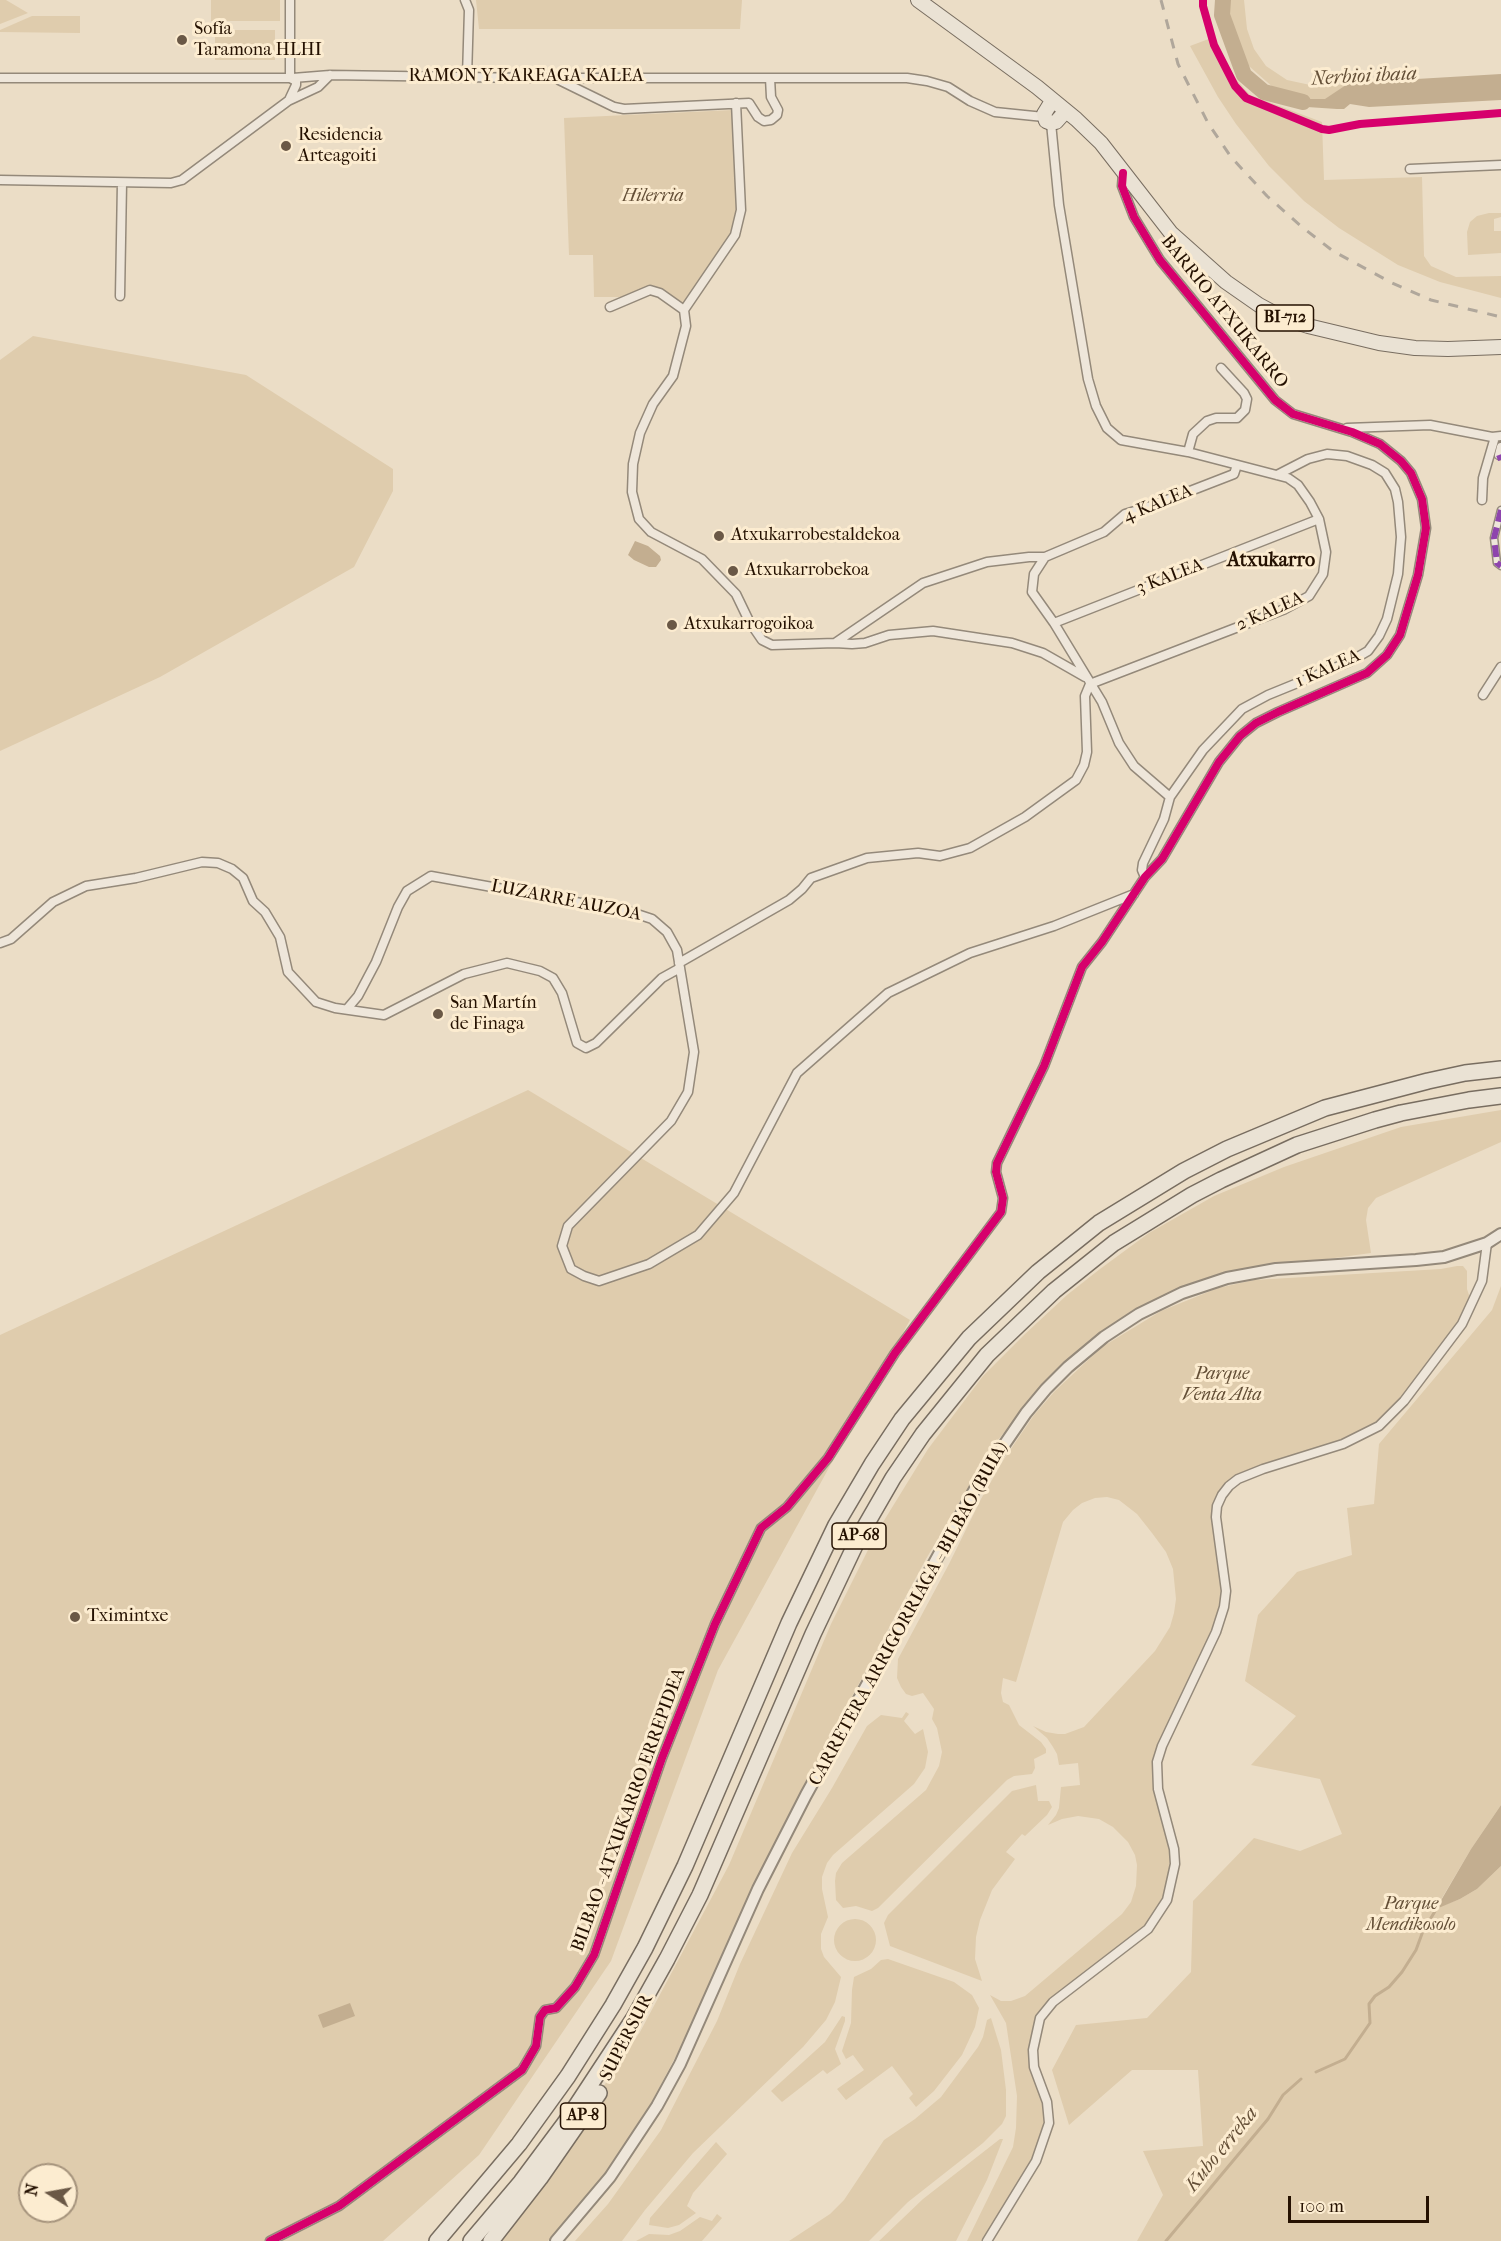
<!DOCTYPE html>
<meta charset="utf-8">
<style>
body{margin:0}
#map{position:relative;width:1501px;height:2241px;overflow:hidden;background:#ebddc6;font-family:"IM FELL French Canon",serif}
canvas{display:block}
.north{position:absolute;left:18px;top:2163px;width:60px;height:60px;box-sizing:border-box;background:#fcecd0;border:2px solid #a6947d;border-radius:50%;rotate:281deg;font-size:16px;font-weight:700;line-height:24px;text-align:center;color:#251101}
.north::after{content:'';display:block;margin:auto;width:21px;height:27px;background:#6a5846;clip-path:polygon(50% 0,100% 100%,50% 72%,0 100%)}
.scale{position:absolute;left:1288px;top:2196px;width:141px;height:27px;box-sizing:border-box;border:3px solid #251101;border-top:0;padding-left:8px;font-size:18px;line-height:21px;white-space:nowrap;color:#251101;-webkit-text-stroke:4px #fcecd0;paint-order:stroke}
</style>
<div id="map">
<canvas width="1501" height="2241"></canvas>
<div class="north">N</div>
<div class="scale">100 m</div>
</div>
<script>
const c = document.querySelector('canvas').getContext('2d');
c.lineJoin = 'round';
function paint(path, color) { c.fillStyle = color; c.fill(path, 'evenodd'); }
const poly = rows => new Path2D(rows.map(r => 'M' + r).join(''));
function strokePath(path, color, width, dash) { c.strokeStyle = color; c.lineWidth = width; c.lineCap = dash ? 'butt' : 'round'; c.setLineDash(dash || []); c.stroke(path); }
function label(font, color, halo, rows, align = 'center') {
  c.font = font + ' "IM FELL French Canon",serif'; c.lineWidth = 6; c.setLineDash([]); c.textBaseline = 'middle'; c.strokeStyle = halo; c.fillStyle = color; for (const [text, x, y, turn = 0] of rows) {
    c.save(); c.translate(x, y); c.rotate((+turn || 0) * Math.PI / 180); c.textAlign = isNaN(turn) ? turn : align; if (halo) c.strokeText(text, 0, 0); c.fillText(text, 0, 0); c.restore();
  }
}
paint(poly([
 [0,0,6,0,28,13,0,24],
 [211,0,280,0,280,21,211,21],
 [476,0,742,0,740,29,479,29],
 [1227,0,1244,0,1247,29,1254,49,1266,66,1287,80,1315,86,1398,81,1328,104,1275,89,1241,59,1226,8],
 [32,16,80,16,80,33,0,32,0,30],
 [215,30,275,30,275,60,215,60],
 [1214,37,1235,78,1250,95,1322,122,1324,180,1422,177,1424,256,1431,266,1456,277,1501,276,1501,298,1440,282,1398,265,1339,228,1304,201,1269,166,1236,124,1218,97,1190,46],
 [733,110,737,205,729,239,684,307,653,285,626,297,594,297,593,255,569,255,564,118],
 [1489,213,1501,213,1501,217,1494,219,1494,231,1501,231,1501,253,1468,255,1467,232,1470,222,1477,216],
 [33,336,246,375,393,469,393,491,354,567,160,677,0,751,0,360],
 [528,1090,910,1320,718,1670,611,1961,479,2155,383,2241,0,2241,0,1335],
 [30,2175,66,2175,66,2211,30,2211],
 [1501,1110,1501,1142,1376,1198,1368,1208,1366,1220,1371,1253,1224,1273,1178,1288,1133,1310,1093,1337,1053,1373,993,1446,926,1559,786,1819,677,2054,641,2122,606,2174,548,2241,486,2241,548,2169,640,2032,729,1865,831,1624,877,1532,928,1449,983,1376,1024,1335,1067,1295,1100,1269,1149,1233,1214,1196,1284,1167,1401,1127],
 [1457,1266,1463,1266,1467,1271,1467,1289,1472,1304,1462,1324,1379,1426,1238,1479,1217,1506,1224,1604,1162,1746,1157,1778,1174,1849,1173,1880,1156,1919,1053,2002,1040,2018,1033,2050,1049,2113,1042,2146,987,2241,967,2241,1013,2147,1016,2128,1017,2096,1006,2023,990,1995,1001,2001,1011,2001,1025,1996,1122,1914,1131,1902,1136,1886,1137,1865,1135,1855,1128,1842,1113,1827,1099,1819,1078,1816,1062,1819,1048,1825,1056,1815,1059,1808,1061,1787,1080,1785,1078,1763,1059,1765,1057,1754,1053,1747,1047,1738,1033,1726,1046,1732,1058,1734,1065,1734,1084,1727,1155,1651,1170,1627,1174,1613,1176,1599,1173,1569,1166,1552,1152,1533,1137,1514,1119,1500,1107,1497,1095,1498,1082,1503,1073,1510,1063,1522,1016,1682,1003,1678,1001,1693,1003,1702,1009,1705,1019,1725,1041,1742,1046,1749,1046,1753,1034,1759,1035,1768,1032,1774,1014,1776,1007,1780,878,1908,872,1911,856,1906,843,1908,836,1900,835,1881,836,1873,842,1863,926,1790,939,1766,942,1752,937,1728,932,1719,934,1709,923,1693,912,1696,906,1694,901,1687,897,1678,898,1659,949,1564,981,1499,1004,1459,1034,1415,1055,1391,1102,1347,1161,1311,1218,1288,1254,1280,1441,1269],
 [1501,1286,1501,1805,1471,1849,1436,1908,1460,1899,1477,1889,1501,1866,1501,2241,1137,2241,1163,2195,1143,2151,1203,2146,1198,2070,1132,2070,1069,2125,1052,2070,1076,2025,1147,2018,1191,1972,1193,1901,1254,1838,1300,1851,1342,1834,1320,1779,1251,1765,1296,1716,1245,1681,1258,1615,1297,1572,1352,1555,1347,1508,1374,1504,1379,1444,1492,1310],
 [906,1712,909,1714,904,1721,915,1734,923,1729,928,1752,925,1768,914,1784,833,1855,827,1863,822,1877,822,1889,828,1917,821,1934,821,1949,824,1957,841,1977,835,2002,826,2020,803,2047,693,2153,645,2210,622,2241,575,2241,608,2204,661,2130,717,2021,740,1964,792,1853,832,1788,867,1726,881,1715,902,1718],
 [1036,1785,1038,1801,1049,1801,1052,1807,1047,1815,1025,1836,1022,1834,1006,1852,1015,1859,992,1890,980,1920,976,1937,975,1959,982,1981,890,1946,884,1923,888,1915,1012,1791],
 '834 1940a21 21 0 1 1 42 0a21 21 0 1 1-42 0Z',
 [888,1959,954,1982,972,1995,979,2008,975,2027,962,2055,934,2091,916,2107,909,2098,913,2094,892,2066,846,2100,837,2089,864,2070,853,2055,846,2059,842,2051,851,2023,852,1990,854,1977,871,1969,881,1960],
 [842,2016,845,2017,845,2021,835,2049,841,2064,827,2074,823,2070,782,2102,771,2091,825,2042],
 [991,2018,1001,2050,1006,2090,1006,2116,1002,2124,983,2143,908,2202,869,2241,789,2241,830,2214,844,2200,884,2140,915,2119,941,2097,978,2047,983,2037,987,2020],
 [1000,2139,1003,2139,987,2180,956,2241,879,2241,923,2199],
 [716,2142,727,2154,693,2193,687,2206,696,2213,679,2225,668,2228,649,2225,650,2218],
 [717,2214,722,2218,702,2241,636,2241,649,2234,669,2235,680,2231,700,2217,712,2221]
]), '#dfccad');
paint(poly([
 [1501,74,1501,100,1369,107,1350,104,1344,109,1337,109,1307,107,1278,100,1284,92,1309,99,1325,99,1349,83],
 [635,541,648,546,660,556,661,560,656,567,649,567,634,560,628,555],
 [1501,1805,1501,1866,1477,1889,1460,1899,1436,1909,1471,1849],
 [350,2003,355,2016,323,2028,318,2015]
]), '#c3ae90');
strokePath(poly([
 [1316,2072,1345,2059,1370,2023,1369,2004,1375,1996,1389,1987,1402,1972,1416,1950,1423,1931,1437,1908],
 [1166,2241,1268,2119,1283,2095,1301,2079]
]), '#c3ae90', 3);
strokePath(poly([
 [1223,0,1222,15,1244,75,1264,92,1303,102]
]), '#c3ae90', 16);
const pedestrian = poly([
 [1501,510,1494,538,1497,563,1501,566]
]);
const minor = poly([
 [290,0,290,78],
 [465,0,469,10,467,77],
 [0,78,293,78,330,75,528,78,907,78,927,81,948,87,970,101,995,112,1044,117],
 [559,80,614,107,624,109,749,103,758,117,764,121,771,120,777,115,778,110,771,97,770,78],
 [289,100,296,85,296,81,290,78],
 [1051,123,1059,205,1088,379,1096,406,1107,428,1121,440,1188,452,1288,478,1298,485,1310,502,1319,519,1326,552,1323,574,1309,596,1285,609,1090,684],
 [1410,169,1501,165],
 [0,180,171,183,182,180,288,101,318,87,330,75],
 [120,296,122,183],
 [610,307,650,290,660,293,684,310,735,235,741,210,736,103],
 [684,310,686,326,673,376,653,404,640,433,633,464,632,492,639,519,651,532,702,559,736,594,749,621,762,640,772,645,835,643,852,644,865,643,889,635,933,631,1012,643,1043,653,1085,677],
 [1347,428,1430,425,1492,437,1501,436],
 [1188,452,1193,434,1207,421,1216,418,1237,418,1245,410,1247,399,1244,393,1221,368],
 [1499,455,1501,447],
 [1482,500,1483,478,1495,437],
 [1045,557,1034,574,1032,592,1054,623,1102,702,1119,743,1134,766,1170,797,1203,750,1242,709,1268,695,1349,662,1368,651,1379,636,1387,619,1398,574,1401,537,1398,502,1395,489,1385,473,1372,465,1347,456,1327,454,1308,459,1277,475],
 [1054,623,1319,519],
 [835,643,923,583,987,562,1029,557,1045,557,1104,532,1125,514,1154,505,1234,474,1237,465],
 [1483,695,1501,667],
 [1145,877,1142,870,1143,863,1164,819,1170,797],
 [0,943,11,939,53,902,86,886,136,878,202,862,218,863,232,869,243,878,253,901,265,912,280,937,288,972,316,1002,335,1008,384,1015,464,974,507,963,540,971,553,978,562,993,577,1043,586,1048,596,1043,662,978,680,968],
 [679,963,789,900,802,889,811,878,867,858,918,853,940,856,970,848,1025,817,1076,780,1084,765,1087,752,1085,696,1090,684],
 [347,1009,358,996,376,962,398,907,407,891,431,876,631,912,652,919,667,932,677,950,694,1052,688,1092,671,1121,568,1226,562,1246,571,1269,584,1276,599,1281,649,1264,698,1235,734,1193,797,1073,888,993,970,953,1054,926,1134,894],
 [270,2241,339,2206,522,2070,536,2046,540,2017,545,2010,556,2008,575,1987,594,1955,662,1758,715,1624,761,1528,787,1507,828,1458,895,1353,1001,1212,1003,1198,996,1172,997,1163,1044,1066,1082,967,1102,942,1145,877,1162,859,1219,762,1240,736,1256,723,1278,712,1367,673,1387,655,1400,635,1418,575,1426,528,1422,499,1411,473,1401,461,1380,444,1352,432,1293,414,1275,400,1160,260,1134,217,1122,186,1123,173],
 [987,2241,1036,2161,1049,2123,1047,2102,1034,2067,1033,2050,1040,2018,1053,2002,1148,1929,1167,1900,1175,1864,1174,1849,1158,1789,1157,1762,1162,1746,1216,1632,1224,1607,1226,1591,1216,1517,1217,1506,1222,1495,1229,1486,1238,1479,1263,1469,1343,1444,1379,1426,1404,1401,1462,1324,1482,1281,1487,1243]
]);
const tertiary = poly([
 [556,2241,610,2177,657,2106,680,2064,758,1889,806,1795,980,1480,1026,1413,1046,1389,1068,1367,1104,1337,1139,1314,1182,1293,1227,1278,1276,1269,1416,1260,1444,1257,1487,1243,1501,1234]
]);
const primary = poly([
 [918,0,1037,87,1076,119,1101,143,1171,233,1226,282,1259,305,1283,318,1308,326,1379,343,1415,348,1448,349,1501,347],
 [1052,101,1044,114,1046,121,1051,123,1056,122,1065,112]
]);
const motorway = poly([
 [437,2241,519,2144,568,2076,613,2005,645,1948,685,1866,789,1623,836,1525,872,1464,902,1419,969,1338,1038,1272,1099,1223,1184,1171,1227,1149,1325,1108,1428,1081,1465,1073,1501,1069],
 [471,2241,521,2182,565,2123,634,2018,667,1959,700,1895,813,1634,859,1537,893,1478,923,1434,987,1355,1054,1291,1114,1243,1192,1195,1221,1180,1297,1145,1375,1120,1401,1113,1469,1100,1501,1096],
 [491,2241,540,2178,599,2093]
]);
strokePath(pedestrian, '#94897a', 9);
strokePath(minor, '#94897a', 11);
strokePath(tertiary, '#94897a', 14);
strokePath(primary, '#786d60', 16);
strokePath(motorway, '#786d60', 18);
strokePath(pedestrian, '#eee6da', 6);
strokePath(minor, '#eee6da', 8);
strokePath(tertiary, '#eee6da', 10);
strokePath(primary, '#eae2d4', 14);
strokePath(motorway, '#eae2d4', 15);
strokePath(poly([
 [1161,0,1178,64,1208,123,1231,157,1267,196,1302,227,1333,251,1392,283,1431,300,1501,317]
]), '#b0a79b', 3, [10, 10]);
strokePath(poly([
 [1499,455,1501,460],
 [1501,510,1494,538,1497,563,1501,566]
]), '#8e44ad', 6, [12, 6]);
strokePath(poly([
 [1203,0,1203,6,1214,45,1235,86,1246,98,1322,129,1329,130,1360,124,1501,113],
 [270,2241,339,2206,522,2070,536,2046,540,2017,545,2010,556,2008,575,1987,594,1955,662,1758,715,1624,761,1528,787,1507,828,1458,895,1353,1001,1212,1003,1198,996,1172,997,1163,1044,1066,1082,967,1102,942,1145,877,1162,859,1219,762,1240,736,1256,723,1278,712,1367,673,1387,655,1400,635,1418,575,1426,528,1422,499,1411,473,1401,461,1380,444,1352,432,1293,414,1275,400,1160,260,1134,217,1122,186,1123,173]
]), '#d6006c', 8);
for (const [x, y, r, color] of [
 [182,40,6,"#6a5846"],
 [286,146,6,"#6a5846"],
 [719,536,6,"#6a5846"],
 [733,571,6,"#6a5846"],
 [672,625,6,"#6a5846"],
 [438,1014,6,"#6a5846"],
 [75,1617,6,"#6a5846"]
]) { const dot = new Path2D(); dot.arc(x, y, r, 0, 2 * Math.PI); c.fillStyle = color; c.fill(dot); strokePath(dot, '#fcecd0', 2); }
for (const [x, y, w] of [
 [1285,318,57],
 [859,1536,54],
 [583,2116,45]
]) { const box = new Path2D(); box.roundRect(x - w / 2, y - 13, w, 26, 4.5); c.fillStyle = '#fcecd0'; c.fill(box); strokePath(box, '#251101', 1.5); }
label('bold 16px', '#251101', null, [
 ["BI-712",1285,318],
 ["AP-68",859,1536],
 ["AP-8",583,2116]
]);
label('18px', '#251101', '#fcecd0', [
 ["Sofía",194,30],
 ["Taramona HLHI",194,51],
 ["Residencia",298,136],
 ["Arteagoiti",298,157],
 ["Atxukarrobestaldekoa",731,536],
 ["Atxukarrobekoa",745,571],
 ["Atxukarrogoikoa",684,625],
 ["San Martín",450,1004],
 ["de Finaga",450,1025],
 ["Tximintxe",87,1617]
], 'left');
label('18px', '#251101', '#fcecd0', [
 ["RAMON Y KAREAGA KALEA",526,77],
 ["BARRIO ATXUKARRO",1224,312,51],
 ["4 KALEA",1158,504,-22],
 ["3 KALEA",1170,577,-21],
 ["2 KALEA",1270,612,-24],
 ["1 KALEA",1328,669,-24],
 ["LUZARRE AUZOA",566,901,11],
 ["CARRETERA ARRIGORRIAGA - BILBAO (BUIA)",909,1614,-61],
 ["BILBAO - ATXUKARRO ERREPIDEA",629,1810,-70],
 ["SUPERSUR",627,2038,-63]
]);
label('italic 18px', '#634e36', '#fcecd0', [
 ["Hilerria",653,197],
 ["Parque",1222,1375],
 ["Venta Alta",1222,1396],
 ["Parque",1411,1905],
 ["Mendikosolo",1411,1926]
]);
label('italic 20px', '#644f37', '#fcecd0', [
 ["Nerbioi ibaia",1364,77,-3],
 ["Kubo erreka",1222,2150,-51]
]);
label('bold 20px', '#251101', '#fcecd0', [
 ["Atxukarro",1271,561]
]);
</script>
